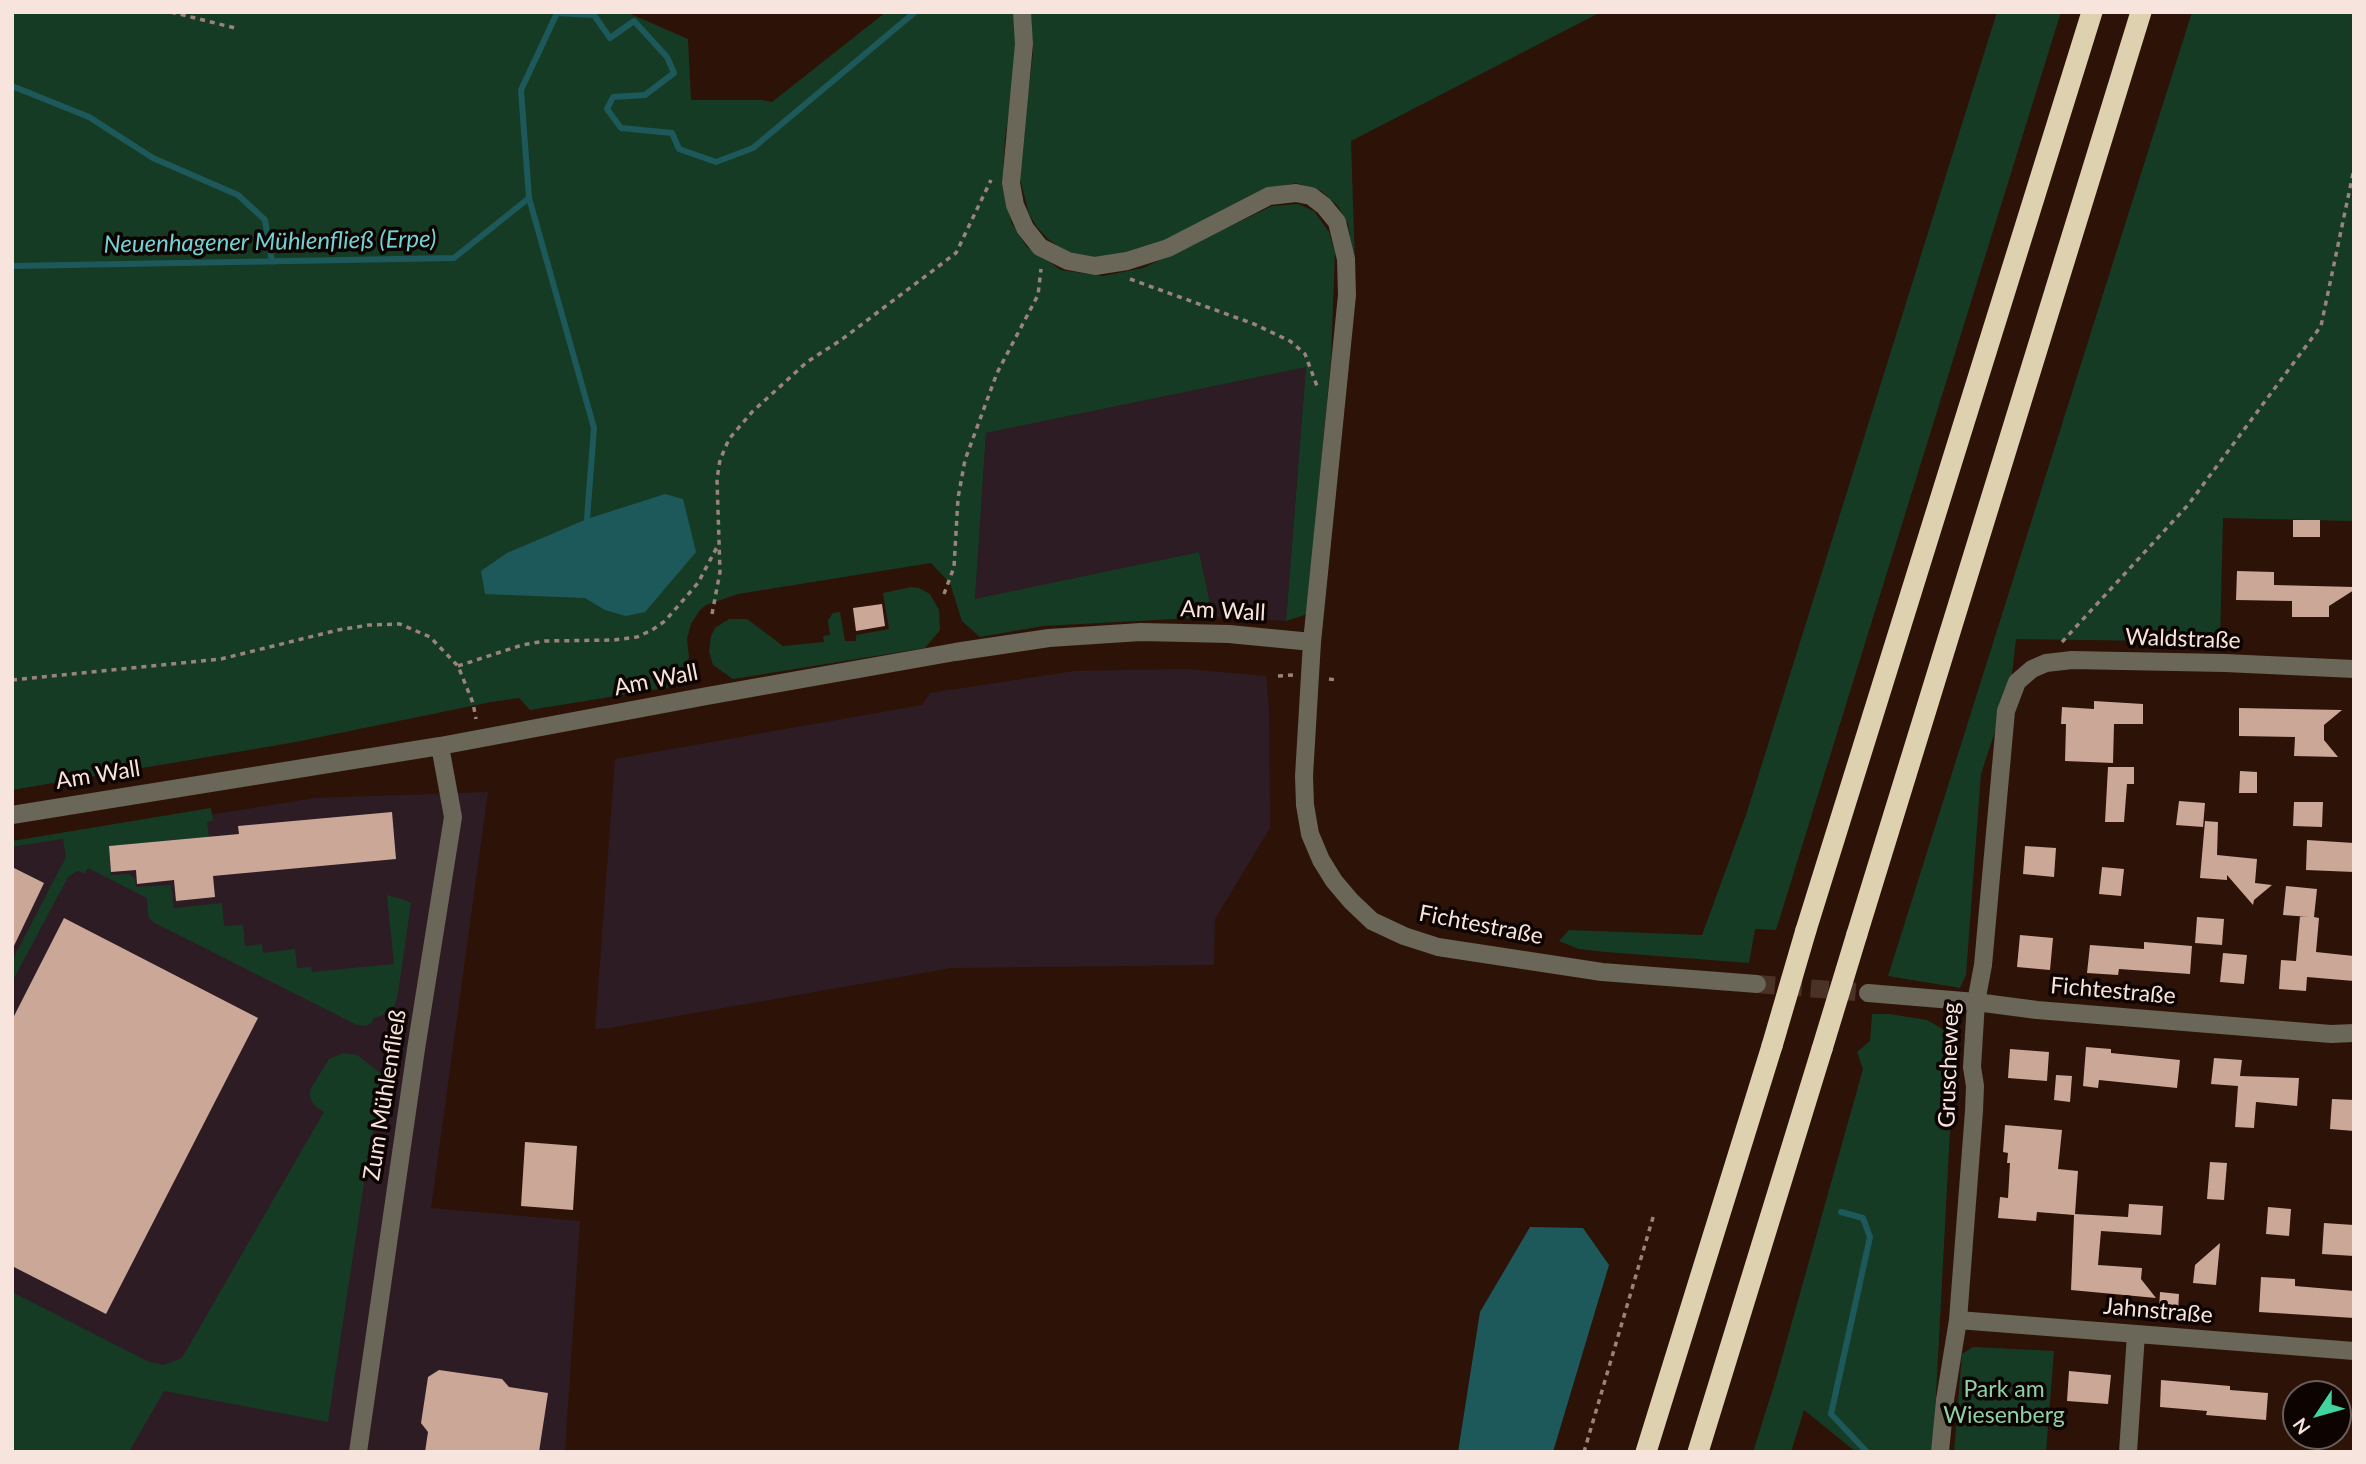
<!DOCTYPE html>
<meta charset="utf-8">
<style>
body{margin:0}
#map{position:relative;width:2366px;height:1464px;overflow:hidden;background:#2d1207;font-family:Lato,sans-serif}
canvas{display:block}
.frame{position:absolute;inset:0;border:14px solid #f7e4dc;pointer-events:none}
.north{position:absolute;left:2282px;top:1380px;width:70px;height:70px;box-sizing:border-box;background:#0d0401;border:2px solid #6b5e59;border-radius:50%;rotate:234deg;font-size:19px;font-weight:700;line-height:28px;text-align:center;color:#f7e4dc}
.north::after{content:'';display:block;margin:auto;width:24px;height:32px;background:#41d4a1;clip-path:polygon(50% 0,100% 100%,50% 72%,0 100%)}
</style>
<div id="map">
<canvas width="2366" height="1464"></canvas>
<div class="frame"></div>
<div class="north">N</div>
</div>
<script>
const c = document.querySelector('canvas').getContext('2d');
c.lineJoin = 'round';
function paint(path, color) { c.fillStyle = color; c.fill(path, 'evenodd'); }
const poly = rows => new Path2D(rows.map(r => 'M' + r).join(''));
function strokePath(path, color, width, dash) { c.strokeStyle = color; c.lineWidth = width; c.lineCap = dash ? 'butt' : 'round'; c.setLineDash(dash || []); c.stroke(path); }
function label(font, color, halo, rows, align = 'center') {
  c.font = font + ' Lato,sans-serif'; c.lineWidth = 7; c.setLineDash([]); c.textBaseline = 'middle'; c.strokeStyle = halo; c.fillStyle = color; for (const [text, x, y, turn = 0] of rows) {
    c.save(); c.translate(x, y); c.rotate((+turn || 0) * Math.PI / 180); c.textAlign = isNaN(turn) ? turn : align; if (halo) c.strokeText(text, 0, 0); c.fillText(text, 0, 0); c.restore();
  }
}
paint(poly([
 [1306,366,1286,621,1213,617,1199,552,975,600,986,433],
 [1186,669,1266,676,1269,708,1270,828,1215,919,1214,965,952,968,609,1028,595,1029,615,759,922,705,930,693,1074,671],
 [488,792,431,1208,580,1221,565,1452,86,1452,12,1313,12,847,314,798]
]), '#2d1c23');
paint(poly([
 [12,12,626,12,688,39,691,100,762,100,772,102,886,12,1014,12,1017,61,1005,138,1002,186,1012,224,1027,247,1034,252,1061,270,1103,276,1143,268,1272,206,1298,204,1314,211,1329,232,1335,253,1331,359,1307,614,1286,621,1306,367,986,433,975,599,1199,552,1213,617,1043,626,980,637,962,621,950,583,931,563,738,594,706,605,700,610,691,624,687,639,689,657,686,669,677,686,530,710,519,698,491,702,296,742,12,790],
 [1031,12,1601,12,1351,141,1355,266,1348,224,1338,206,1321,191,1296,183,1264,190,1158,244,1129,254,1090,258,1065,251,1048,239,1037,227,1029,214,1020,179,1021,154,1033,53],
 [1997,12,2061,12,1776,930,1755,929,1749,963,1606,952,1579,949,1559,941,1569,930,1702,935,1746,815],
 [2192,12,2354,12,2354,521,2223,518,2220,642,2016,639,2011,683,1981,774,1966,975,1960,988,1888,976],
 [911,587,919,588,930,594,939,610,940,630,925,648,733,679,713,665,709,651,711,636,715,628,729,619,747,619,783,646,824,642,823,636,830,635,828,620,833,613,840,612,845,641,856,641,856,635,889,629,883,593],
 [211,808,213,821,207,822,209,837,109,846,111,875,129,874,135,879,136,887,171,885,174,908,222,903,224,926,243,925,245,946,262,944,263,953,295,949,297,968,311,967,312,972,394,964,387,895,405,900,411,903,398,993,395,1005,388,1013,372,1019,373,1022,366,1026,357,1025,153,922,148,916,147,898,88,868,85,873,77,871,68,877,12,982,12,961,66,857,63,839,12,847,12,841],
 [1872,1014,1889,1014,1927,1020,1955,1036,1933,1452,1856,1452,1804,1410,1791,1452,1753,1452,1776,1379,1863,1069,1857,1052,1870,1041],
 [343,1053,357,1055,384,1076,382,1094,370,1143,328,1422,164,1391,129,1452,12,1452,12,1292,147,1361,163,1365,182,1358,324,1112,314,1105,310,1097,310,1090,329,1059],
 [1973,1347,2054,1351,2046,1452,1954,1452,1962,1354]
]), '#163b25');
paint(poly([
 [665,494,683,499,696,552,645,612,626,616,605,610,585,598,485,594,481,571,507,553,587,519],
 [1530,1227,1583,1228,1609,1265,1553,1452,1458,1452,1480,1312]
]), '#1d595a');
strokePath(poly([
 [12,86,89,117,153,158,238,195,265,220,272,262],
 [12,266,454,258,529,198],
 [587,519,594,428,529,198,521,90,557,13,594,15,610,38,634,21,667,57,674,73,645,95,613,97,607,109,621,128,672,133,679,149,716,162,753,148,915,12],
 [1841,1212,1863,1218,1870,1237,1831,1414,1867,1452]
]), '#1d595a', 6);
paint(poly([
 [2293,520,2320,520,2320,537,2293,537],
 [2237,571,2274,572,2274,585,2354,587,2354,590,2329,606,2329,617,2292,617,2292,601,2236,600],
 [882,604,885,626,856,631,853,608],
 [2094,701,2143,704,2143,724,2114,724,2113,763,2065,761,2066,724,2061,724,2062,707,2094,709],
 [2239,708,2342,710,2324,725,2324,740,2338,757,2294,756,2295,737,2239,736],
 [2108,767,2134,767,2134,784,2127,784,2124,822,2105,822],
 [2240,771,2257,772,2257,793,2239,793],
 [2179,801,2205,803,2203,827,2176,825],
 [2294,802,2323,802,2322,827,2293,826],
 [392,812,396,859,213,876,215,897,176,901,174,880,137,884,136,870,111,872,109,846,239,834,238,826],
 [2205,821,2218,822,2217,855,2257,859,2255,883,2272,885,2254,900,2253,905,2227,875,2227,880,2200,878],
 [2307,840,2354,843,2354,872,2306,870],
 [2025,846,2056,848,2054,877,2023,874],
 [12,867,44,883,12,950],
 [2102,867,2124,869,2121,896,2099,894],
 [2286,886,2317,889,2314,917,2319,918,2316,952,2354,956,2354,981,2307,977,2306,991,2279,989,2281,960,2296,961,2300,916,2310,917,2283,915],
 [2197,917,2224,919,2222,945,2195,943],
 [64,918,258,1018,106,1314,12,1266,12,1020],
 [2020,935,2053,938,2050,970,2017,967],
 [2144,942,2192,946,2190,974,2119,969,2118,975,2087,973,2090,945,2144,949],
 [2223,953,2247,955,2244,984,2220,982],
 [2086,1047,2111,1049,2111,1053,2180,1060,2177,1088,2099,1080,2098,1088,2083,1086],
 [2010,1049,2049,1052,2047,1081,2008,1078],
 [2214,1058,2242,1060,2240,1076,2299,1078,2297,1106,2256,1102,2254,1128,2235,1127,2238,1086,2211,1084],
 [2056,1075,2072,1076,2070,1102,2054,1100],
 [2332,1099,2354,1100,2354,1131,2330,1129],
 [2005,1125,2062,1130,2058,1169,2078,1171,2075,1214,2128,1217,2129,1204,2163,1206,2161,1235,2101,1231,2098,1265,2142,1268,2141,1279,2156,1298,2071,1290,2074,1215,2037,1212,2036,1221,1998,1218,2000,1197,2008,1198,2010,1163,2007,1163,2008,1153,2003,1152],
 [525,1142,577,1146,573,1210,521,1206],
 [2210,1162,2227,1163,2224,1200,2207,1199],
 [2268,1207,2291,1209,2289,1236,2266,1234],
 [2324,1223,2354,1225,2354,1256,2322,1254],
 [2220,1243,2216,1285,2193,1283,2195,1265],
 [2261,1277,2295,1279,2295,1286,2354,1291,2354,1318,2259,1312],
 [2160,1292,2179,1294,2178,1313,2159,1311],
 [439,1370,502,1379,509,1387,548,1393,539,1452,425,1452,428,1432,421,1423,428,1377],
 [2069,1371,2111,1375,2108,1404,2067,1401],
 [2161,1380,2230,1386,2230,1390,2268,1393,2266,1420,2206,1415,2207,1411,2160,1407]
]), '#cba798');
strokePath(poly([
 [1757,984,1868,993]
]), '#4b3227', 18, [18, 9]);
strokePath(poly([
 [171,12,235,28],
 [1130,279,1254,324,1290,341,1305,354,1317,386],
 [944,594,954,567,958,498,965,460,997,373,1038,295,1041,269],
 [712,614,720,572,717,479,720,460,729,439,752,412,807,362,841,340,956,253,991,180],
 [2062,642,2188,505,2321,326,2354,169],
 [458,666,522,645,545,641,614,640,637,637,652,630,665,621,698,583,717,547],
 [1278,676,1293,675],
 [1329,679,1337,680],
 [12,680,221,659,338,630,369,625,400,624,430,637,458,666,473,703,476,719],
 [1584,1452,1654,1214]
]), '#9a847a', 3.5, [5, 5]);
strokePath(poly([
 [2354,669,2225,663,2072,660,2046,663,2032,669,2017,682,2006,711,1983,965,1976,1002,2037,1010,2331,1034,2354,1033],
 [12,815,440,746,707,696,955,652,1049,638,1141,632,1229,634,1312,642,1347,295,1346,259,1337,222,1324,206,1311,196,1296,193,1269,196,1168,248,1127,261,1095,266,1068,261,1040,247,1025,228,1015,205,1011,183,1024,44,1022,12],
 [1958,1320,2354,1351],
 [358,1452,416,1049,453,817,440,746],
 [2128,1452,2136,1334]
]), '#6a6658', 18);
strokePath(poly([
 [1312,642,1304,776,1305,805,1310,834,1321,860,1334,881,1351,901,1372,921,1404,936,1438,947,1602,972,1757,984],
 [1868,993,1976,1002,1972,1067,1975,1086,1974,1111,1958,1320,1945,1400,1940,1452]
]), '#6a6658', 18);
strokePath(poly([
 [1806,930,2092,12],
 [1857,934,2141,12],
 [1646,1452,1772,1046],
 [1698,1452,1822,1049]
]), '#ddd1af', 21);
strokePath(poly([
 [1772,1046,1806,930],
 [1822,1049,1857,934]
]), '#ddd1af', 21);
label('23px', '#f7e4dc', '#0d0401', [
 ["Am Wall",1223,611,3],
 ["Waldstraße",2183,639,2],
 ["Am Wall",656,680,-11],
 ["Am Wall",98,775,-9],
 ["Fichtestraße",1481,925,11],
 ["Fichtestraße",2113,991,5],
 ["Gruscheweg",1949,1065,-88],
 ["Zum Mühlenfließ",385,1095,-81],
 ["Jahnstraße",2158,1311,5]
]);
label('23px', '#8fd1a7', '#0d0401', [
 ["Park am",2004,1390],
 ["Wiesenberg",2004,1416]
]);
label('italic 24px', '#73d2d5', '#0d0401', [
 ["Neuenhagener Mühlenfließ (Erpe)",270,242,-1]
]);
</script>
